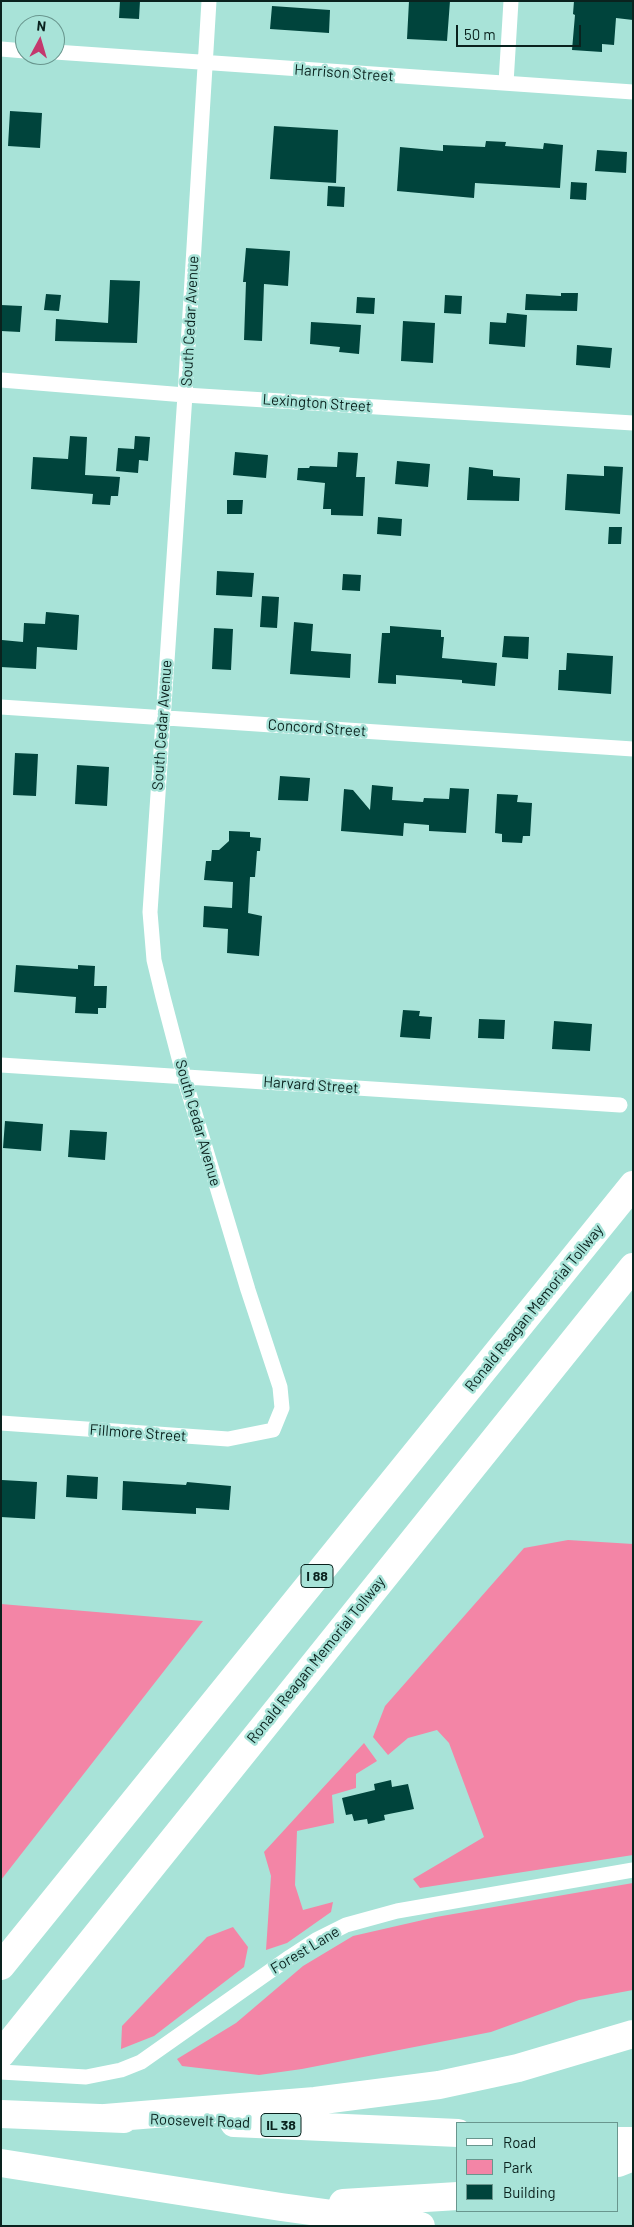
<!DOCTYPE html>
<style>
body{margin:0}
#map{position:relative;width:634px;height:2227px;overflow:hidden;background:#a8e3d8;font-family:Barlow,sans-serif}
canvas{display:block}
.frame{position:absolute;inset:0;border:2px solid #0a221e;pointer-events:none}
.legend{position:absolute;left:456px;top:2122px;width:162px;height:90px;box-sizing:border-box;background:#a8e3d8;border:1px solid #69968e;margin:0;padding:6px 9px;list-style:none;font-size:15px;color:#0a221e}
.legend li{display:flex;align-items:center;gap:10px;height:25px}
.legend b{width:25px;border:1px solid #69968e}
.north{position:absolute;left:15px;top:15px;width:50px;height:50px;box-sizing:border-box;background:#a8e3d8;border:1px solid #69968e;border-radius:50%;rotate:6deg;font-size:14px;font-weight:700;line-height:20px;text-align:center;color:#0a221e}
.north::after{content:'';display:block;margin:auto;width:18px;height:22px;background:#c4386d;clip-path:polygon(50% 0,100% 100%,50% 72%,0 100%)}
.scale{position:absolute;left:456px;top:25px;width:125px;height:22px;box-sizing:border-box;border:2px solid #0a221e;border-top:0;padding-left:6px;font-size:15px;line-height:18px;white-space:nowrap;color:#0a221e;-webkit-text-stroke:4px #a8e3d8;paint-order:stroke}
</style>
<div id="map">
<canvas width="634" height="2227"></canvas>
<div class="frame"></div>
<ul class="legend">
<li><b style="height:6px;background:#fff"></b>Road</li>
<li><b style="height:14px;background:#f385a6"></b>Park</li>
<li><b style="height:14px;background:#00443c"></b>Building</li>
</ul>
<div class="north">N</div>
<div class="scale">50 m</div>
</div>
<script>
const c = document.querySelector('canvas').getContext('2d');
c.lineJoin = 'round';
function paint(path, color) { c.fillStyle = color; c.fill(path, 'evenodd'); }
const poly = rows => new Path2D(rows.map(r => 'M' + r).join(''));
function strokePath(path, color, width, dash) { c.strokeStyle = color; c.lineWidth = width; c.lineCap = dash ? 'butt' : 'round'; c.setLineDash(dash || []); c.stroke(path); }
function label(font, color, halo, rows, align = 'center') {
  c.font = font + ' Barlow,sans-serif'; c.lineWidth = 5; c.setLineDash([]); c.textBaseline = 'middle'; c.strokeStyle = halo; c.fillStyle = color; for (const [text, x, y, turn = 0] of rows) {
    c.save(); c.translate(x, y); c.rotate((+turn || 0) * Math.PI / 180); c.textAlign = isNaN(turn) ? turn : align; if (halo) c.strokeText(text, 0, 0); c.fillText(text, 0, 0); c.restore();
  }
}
paint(poly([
 [568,1540,633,1544,633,1855,420,1888,413,1879,484,1837,449,1743,437,1730,408,1738,388,1755,373,1737,385,1706,524,1548],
 [1,1604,203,1621,1,1880],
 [364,1743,377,1761,356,1774,356,1788,332,1795,334,1823,297,1831,295,1885,303,1910,333,1902,331,1912,287,1943,266,1950,271,1876,264,1852],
 [633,1883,633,1990,579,2000,491,2032,302,2069,259,2075,182,2066,177,2059,236,2023,303,1966,353,1936,436,1917],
 [233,1927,248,1947,244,1967,154,2036,121,2049,122,2026,207,1937]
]), '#f385a6');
paint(poly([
 [120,1,140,1,139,19,119,18],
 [409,1,450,1,447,41,407,39],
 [574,1,633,1,633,20,616,18,614,45,602,44,602,52,572,50,575,15,573,14],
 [272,6,330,10,329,33,270,29],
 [10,111,42,113,40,148,8,146],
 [274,126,338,130,336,183,270,179],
 [486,141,506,142,505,146,543,149,544,143,563,145,560,188,475,183,474,198,397,191,400,147,443,151,443,145,485,147],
 [597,150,627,152,626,173,595,171],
 [571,182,587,183,586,200,570,199],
 [328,186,345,187,344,207,327,206],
 [246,248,290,251,288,286,264,284,262,341,244,340,246,282,243,282],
 [110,280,140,281,137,343,55,341,56,319,108,323],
 [561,293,578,293,577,311,525,310,526,294,561,296],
 [46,294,61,295,59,311,44,310],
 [445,295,462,296,461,314,444,313],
 [357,297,375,298,374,314,356,313],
 [1,305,22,306,20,332,1,331],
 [507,313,527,315,525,347,489,344,490,322,506,323],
 [403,321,435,323,433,363,401,361],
 [311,322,361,325,359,354,339,352,340,347,310,344],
 [577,345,612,348,610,368,576,365],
 [70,436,87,437,85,475,120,477,118,496,111,496,110,505,92,504,93,494,31,489,33,457,68,459],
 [135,436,150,437,148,461,139,460,138,473,116,471,118,448,134,449],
 [235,452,268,455,266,478,233,475],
 [338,452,358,453,356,477,365,477,363,516,331,515,331,509,323,509,325,483,297,480,298,468,309,468,310,466,337,467],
 [397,461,430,464,428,487,395,484],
 [604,466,623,467,620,514,565,510,567,474,604,476],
 [469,467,493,470,493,476,520,478,519,501,467,500],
 [227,500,243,500,242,514,227,514],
 [378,517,402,519,401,536,377,534],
 [609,527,622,527,621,544,608,544],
 [217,571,254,573,252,597,216,595],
 [343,574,361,575,360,591,342,590],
 [262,596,279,597,277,628,260,627],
 [46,612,79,615,77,650,37,647,36,669,1,667,2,640,23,642,24,623,45,624],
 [294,622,313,624,311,651,351,654,350,678,290,674],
 [390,626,441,630,441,637,444,637,442,658,497,663,495,686,462,683,462,680,396,675,396,684,378,683,382,633,390,633],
 [214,628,233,629,231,670,212,669],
 [504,636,529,637,528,659,502,657],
 [567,653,613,656,611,694,558,690,559,670,566,670],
 [15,753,38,754,36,796,13,795],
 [77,765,109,767,107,806,75,804],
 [280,776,310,778,308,801,278,800],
 [372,785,393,787,392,800,423,802,424,798,449,799,450,788,469,789,466,833,429,831,429,825,404,823,403,836,341,831,344,789,353,790,370,810],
 [497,794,518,795,517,802,532,803,530,836,523,836,522,843,502,842,502,834,495,833],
 [229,831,250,832,250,837,261,838,260,851,257,851,255,877,250,877,248,913,262,916,259,956,227,953,228,929,203,927,204,906,232,908,233,882,204,880,206,861,211,861,212,850,219,850,229,841],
 [16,965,78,969,78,965,95,966,94,986,107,986,106,1008,98,1008,98,1014,75,1013,76,997,14,992],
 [403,1010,420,1011,419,1016,432,1017,430,1039,400,1037],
 [479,1019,505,1020,504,1039,478,1038],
 [554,1021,592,1024,590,1051,552,1049],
 [5,1121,43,1124,41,1151,3,1148],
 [70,1130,107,1132,105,1160,68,1157],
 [67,1475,98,1477,97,1499,66,1497],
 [2,1480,37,1482,35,1519,1,1517],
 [123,1481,186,1485,187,1482,231,1486,229,1510,196,1508,196,1514,122,1510],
 [391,1780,392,1787,408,1784,414,1809,384,1815,385,1820,368,1824,367,1819,354,1821,352,1814,346,1815,342,1798,375,1790,374,1784]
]), '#00443c');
strokePath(poly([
 [1,49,25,51],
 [55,52,633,92],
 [506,83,511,1],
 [1,380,185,395,633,423],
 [1,707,633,749],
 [1,1065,620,1105],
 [1,1423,228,1439,273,1430,282,1408,280,1387,248,1290,184,1077,163,997,154,960,150,912,185,395,209,1],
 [1,2072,86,2077,121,2070,141,2062,290,1957,316,1940,346,1925,397,1911,633,1870]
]), '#fff', 15);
strokePath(poly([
 [1,1966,633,1185],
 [1,2054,633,1267],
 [1,2114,124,2119],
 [105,2118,315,2101,439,2085,518,2068,633,2034],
 [234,2123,458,2133],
 [618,2141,633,2141],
 [1,2163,281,2207,421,2226],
 [618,2163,633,2157],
 [343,2203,458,2196]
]), '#fff', 28);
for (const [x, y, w] of [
 [317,1576,32],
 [281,2125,40]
]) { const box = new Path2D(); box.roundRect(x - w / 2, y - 11.5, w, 23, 4); c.fillStyle = '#a8e3d8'; c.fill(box); strokePath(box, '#0a221e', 1); }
label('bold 14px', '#0a221e', null, [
 ["I 88",317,1576],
 ["IL 38",281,2125]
]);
label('15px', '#0a221e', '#a8e3d8', [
 ["Harrison Street",344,73,4],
 ["South Cedar Avenue",190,321,-87],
 ["Lexington Street",317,403,4],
 ["South Cedar Avenue",162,725,-86],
 ["Concord Street",317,728,4],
 ["Harvard Street",311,1085,4],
 ["South Cedar Avenue",198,1123,74],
 ["Ronald Reagan Memorial Tollway",534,1308,-51],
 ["Fillmore Street",138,1433,4],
 ["Ronald Reagan Memorial Tollway",316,1660,-51],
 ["Forest Lane",305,1950,-31],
 ["Roosevelt Road",200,2121,2]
]);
</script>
